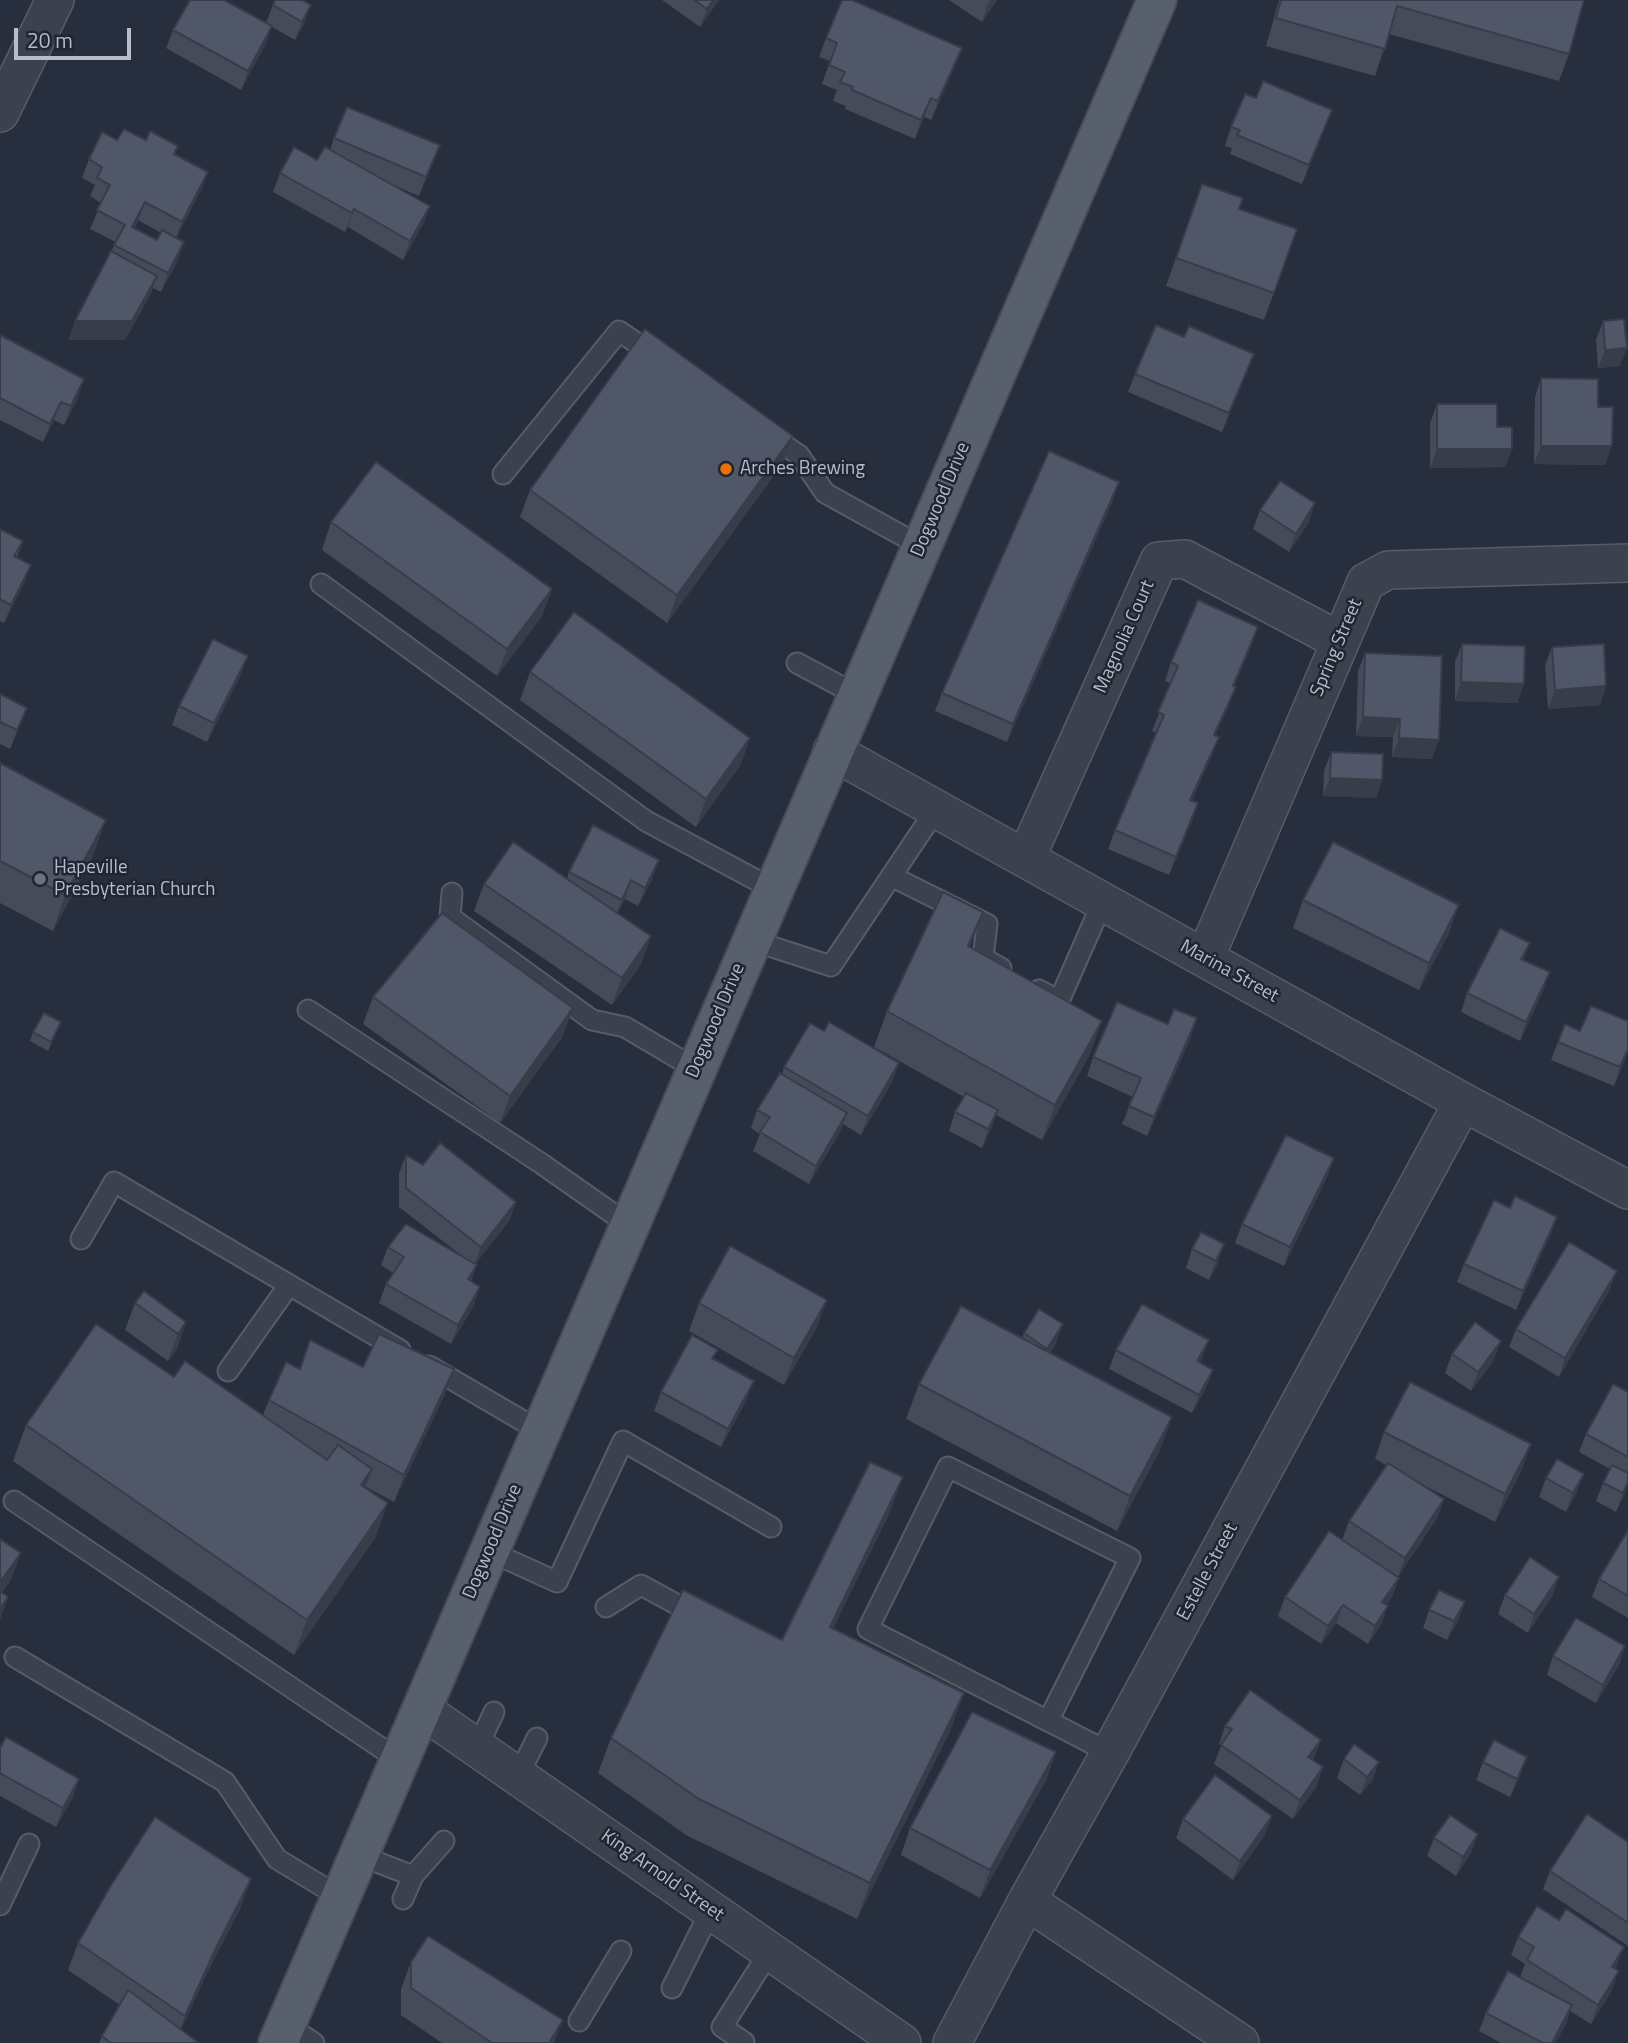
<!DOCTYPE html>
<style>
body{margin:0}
#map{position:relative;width:1628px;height:2043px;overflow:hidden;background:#272e3d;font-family:"Titillium Web",sans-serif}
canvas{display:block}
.scale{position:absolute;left:14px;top:28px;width:117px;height:32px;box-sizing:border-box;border:4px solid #b7bcc8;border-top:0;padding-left:9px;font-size:21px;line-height:24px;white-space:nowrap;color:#b7bcc8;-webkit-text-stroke:5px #202632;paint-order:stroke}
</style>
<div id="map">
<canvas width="1628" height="2043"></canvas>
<div class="scale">20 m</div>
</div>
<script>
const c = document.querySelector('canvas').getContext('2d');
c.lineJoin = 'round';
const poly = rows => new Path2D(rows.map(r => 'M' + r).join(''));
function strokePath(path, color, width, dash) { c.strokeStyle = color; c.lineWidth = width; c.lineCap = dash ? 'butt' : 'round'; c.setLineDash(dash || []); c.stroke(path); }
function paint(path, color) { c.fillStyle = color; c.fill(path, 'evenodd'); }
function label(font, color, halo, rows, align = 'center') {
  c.font = font + ' "Titillium Web",sans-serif'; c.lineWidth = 5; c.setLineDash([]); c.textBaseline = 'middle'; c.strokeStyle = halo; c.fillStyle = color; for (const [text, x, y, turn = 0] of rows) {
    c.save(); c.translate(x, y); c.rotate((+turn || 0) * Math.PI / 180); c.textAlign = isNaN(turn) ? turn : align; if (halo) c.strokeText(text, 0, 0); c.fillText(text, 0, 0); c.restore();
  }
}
const service = poly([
 [768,434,799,455,825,493,921,546],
 [503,474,619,331,657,357],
 [321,584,646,821,773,889],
 [797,663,857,695],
 [891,876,987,924,983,958,1001,968],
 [452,893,450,917,592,1020,625,1027,696,1069],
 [751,940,831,966,937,808],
 [1039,990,1059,1001,1103,901],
 [308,1010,542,1164,629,1225],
 [81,1239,114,1182,400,1350],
 [429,1366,540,1431],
 [228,1371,289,1285],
 [14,1501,399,1760],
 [489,1551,557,1582,623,1441,771,1527],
 [606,1607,641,1585,698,1616],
 [15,1657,225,1782,277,1859,340,1897],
 [1048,1721,1130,1558,948,1467,868,1629,1048,1721,1060,1727,1110,1753],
 [477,1748,494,1712],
 [518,1776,537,1738],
 [359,1855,413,1876],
 [403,1899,413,1876,444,1841],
 [0,1905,29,1844],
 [672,1988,711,1910],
 [579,2021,621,1951],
 [286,2024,314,2043],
 [744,2042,722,2027,770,1951]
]);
const minor = poly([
 [0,113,55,0],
 [832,751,1463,1102,1628,1190],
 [1026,858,1159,561,1185,559,1340,641],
 [1205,958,1366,582,1388,570,1628,563],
 [421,1709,902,2043],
 [1027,1901,1240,2043],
 [952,2043,1027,1901,1110,1753,1463,1102]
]);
const primary = poly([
 [278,2043,1157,0]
]);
strokePath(service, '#565c68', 23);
strokePath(minor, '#565c68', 40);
strokePath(primary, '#444a56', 42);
strokePath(service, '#3b414d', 19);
strokePath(minor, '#3b414d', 37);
strokePath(primary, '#59606d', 38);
paint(poly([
 [662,0,719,0,700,27],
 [949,0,997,0,982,22],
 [1279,0,1584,0,1569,54,1559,81,1389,34,1375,76,1266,46],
 [273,5,304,24,295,40,272,27,265,45,241,90,166,48,173,30,266,23],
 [826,38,955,66,931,120,924,117,915,139,845,109,846,106,833,101,837,90,822,84,830,61,819,57],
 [1231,127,1325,128,1302,184,1230,154,1232,148,1225,146],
 [334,138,440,145,419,196,389,183,430,206,423,224,403,260,348,227,345,232,273,192,280,173,317,160,330,150],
 [117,140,178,146,175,154,208,172,201,190,176,238,178,260,161,292,153,288,150,295,125,340,68,340,116,242,90,229,101,203,90,196,95,185,82,178,89,159],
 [138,220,161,233,157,240,134,228],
 [1202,184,1239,209,1297,229,1264,320,1166,286],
 [1603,321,1620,366,1598,368,1596,340],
 [0,335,78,398,64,425,54,420,43,442,0,420],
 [1184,337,1254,354,1222,432,1128,392,1135,374],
 [1541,378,1598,407,1605,465,1534,464,1535,397],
 [1437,404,1497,427,1512,449,1505,467,1430,468,1430,423],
 [793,436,783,463,667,623,520,517,530,490],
 [1113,500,1007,742,935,711,942,693],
 [1260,510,1309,522,1289,552,1253,529],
 [331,522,552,589,542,616,497,676,322,550],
 [0,529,23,541,17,557,31,565,24,583,4,623,0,621],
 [1258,627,1234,687,1229,706,1215,735,1219,737,1212,755,1192,800,1198,803,1169,875,1108,849,1115,830,1157,733,1152,731,1171,684,1165,681,1171,662],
 [1462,644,1524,684,1517,703,1455,701,1455,662],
 [1552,647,1606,686,1600,705,1548,709,1545,665],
 [1365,653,1432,759,1392,757,1393,737,1356,736,1358,671],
 [530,672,750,738,740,766,696,827,520,700],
 [241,674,207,742,172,725,179,706],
 [0,694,20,726,10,749,0,744],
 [1331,752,1382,780,1376,798,1323,796,1324,771],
 [0,763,93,856,53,931,0,903],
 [569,872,652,879,638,906,625,899,617,914,651,936,641,964,612,1005,474,911,484,884,567,879],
 [1303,900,1449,933,1419,990,1293,928],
 [1530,943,1523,960,1543,991,1520,1041,1461,1012,1467,993],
 [373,997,563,1036,500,1123,363,1024],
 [887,1011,1102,1021,1089,1056,1042,1140,996,1115,991,1129,982,1148,949,1131,955,1112,964,1097,874,1047],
 [1628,1021,1628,1052,1614,1086,1551,1060,1565,1024,1580,1031],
 [824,1031,899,1063,892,1082,861,1135,843,1124,840,1132,809,1184,753,1151,760,1134,751,1128,757,1110,782,1074,784,1067],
 [33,1032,57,1032,48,1051,30,1041],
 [1191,1037,1147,1136,1122,1124,1133,1097,1087,1076,1093,1057],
 [406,1155,423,1165,516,1202,509,1221,475,1264,477,1265,471,1281,474,1305,451,1344,379,1303,386,1284,393,1273,381,1265,388,1247,462,1256,399,1207,399,1173],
 [1334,1158,1327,1177,1284,1266,1235,1243,1242,1224],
 [1557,1217,1550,1236,1516,1310,1457,1282,1464,1264],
 [1201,1232,1218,1263,1209,1280,1186,1268,1192,1249],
 [1610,1289,1559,1377,1509,1347,1516,1329],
 [135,1303,186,1322,177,1349,168,1361,125,1330],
 [699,1303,817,1327,784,1385,689,1331],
 [1024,1333,1056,1343,1050,1353,1172,1417,1159,1452,1117,1531,906,1419,919,1384,1022,1338],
 [310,1340,363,1367,454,1369,444,1396,394,1502,366,1487,365,1488,388,1503,375,1538,294,1655,13,1461,26,1425,174,1377,263,1415,269,1400,300,1368],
 [1116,1350,1202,1358,1200,1362,1213,1370,1206,1388,1192,1413,1109,1369],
 [1452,1354,1494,1360,1471,1391,1445,1373],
 [661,1392,747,1399,721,1447,654,1411],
 [1628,1392,1628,1484,1616,1512,1596,1501,1603,1483,1610,1469,1579,1452,1586,1434],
 [1384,1432,1521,1472,1495,1522,1414,1480,1444,1499,1437,1518,1398,1577,1342,1540,1349,1521,1386,1465,1375,1459],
 [1546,1478,1577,1492,1566,1512,1539,1497],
 [890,1512,833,1628,951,1729,857,1919,686,1835,598,1773,611,1738,782,1640],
 [1628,1530,1628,1618,1592,1597,1599,1579],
 [1399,1578,1392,1597,1386,1605,1381,1625,1368,1644,1336,1623,1321,1644,1278,1616,1285,1597],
 [1505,1595,1553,1595,1528,1633,1498,1614],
 [1465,1602,1458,1621,1447,1640,1423,1628,1429,1610],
 [1625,1646,1619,1665,1596,1703,1547,1675,1553,1656],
 [1225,1726,1321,1740,1313,1760,1317,1786,1293,1819,1214,1764,1221,1746,1219,1744],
 [0,1748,79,1779,73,1797,56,1827,0,1796],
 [1056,1752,1046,1780,980,1898,901,1855,910,1828],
 [1527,1757,1520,1776,1510,1797,1476,1780,1483,1762],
 [1344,1759,1379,1762,1372,1781,1360,1795,1337,1778],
 [1183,1819,1265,1835,1233,1880,1176,1838],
 [1434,1838,1471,1853,1456,1876,1427,1856],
 [1628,1842,1628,1946,1543,1889,1550,1871],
 [241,1907,206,1975,181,2030,199,2043,99,2043,102,2036,120,2005,68,1970,78,1943],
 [1559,1920,1624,1947,1615,1969,1612,1990,1591,2024,1570,2011,1566,2024,1555,2043,1501,2043,1479,2031,1486,2013,1520,1977,1525,1964,1511,1955,1518,1937],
 [411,1962,554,2043,442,2043,401,2015,401,1989]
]), '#454b59');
paint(poly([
 [713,0,719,0,700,27,707,9],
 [991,0,997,0,982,22,988,4],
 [311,5,304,24,295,40,302,22],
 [272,26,265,45,241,90,248,71],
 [962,48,955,66,931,120,938,101],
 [931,98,924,117,915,139,921,120],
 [1332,110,1325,128,1302,184,1309,165],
 [440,145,433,164,419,196,426,177],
 [208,172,201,190,175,240,182,222],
 [145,202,138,220,125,245,132,227],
 [430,206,423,224,403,260,410,241],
 [354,209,348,227,345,232,352,213],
 [184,242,178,260,161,292,168,273],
 [157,276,150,295,125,340,68,340,75,321],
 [1627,348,1620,366,1598,368,1605,350],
 [1254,354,1247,372,1222,432,1229,413],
 [84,379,78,398,64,425,71,406],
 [61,402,54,420,43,442,50,424],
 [793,436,783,463,667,623,677,595],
 [1541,446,1612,446,1605,465,1534,464],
 [1437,449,1512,449,1505,467,1430,468],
 [1119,482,1113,500,1007,742,1013,724],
 [1315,503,1309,522,1289,552,1296,534],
 [31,565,24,583,4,623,11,605],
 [552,589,542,616,497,676,507,649],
 [1258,627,1252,645,1226,705,1233,686],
 [248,656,241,674,207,742,214,723],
 [1461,682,1524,684,1517,703,1455,701],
 [1606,686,1600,705,1548,709,1555,690],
 [1236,687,1229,706,1207,753,1214,735],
 [27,708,20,726,10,749,17,730],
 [1363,717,1400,719,1393,737,1356,736],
 [1219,737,1212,755,1184,818,1190,800],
 [750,738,740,766,696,827,706,799],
 [1399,738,1439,740,1432,759,1392,757],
 [1330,778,1382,780,1376,798,1323,796],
 [1198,803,1192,822,1169,875,1176,857],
 [106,820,93,856,53,931,65,895],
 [659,860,652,879,638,906,645,888],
 [631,880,625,899,615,918,622,900],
 [1459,905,1449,933,1419,990,1429,963],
 [983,912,970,947,968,946],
 [651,936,641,964,612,1005,622,978],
 [1550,972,1543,991,1520,1041,1526,1022],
 [573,1008,563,1036,500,1123,510,1096],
 [1197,1018,1191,1037,1147,1136,1154,1117],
 [1102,1021,1089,1056,1042,1140,1055,1105],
 [1628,1049,1628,1052,1614,1086,1620,1067],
 [899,1063,892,1082,861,1135,868,1116],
 [998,1110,991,1129,982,1148,988,1129],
 [847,1113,840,1132,809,1184,816,1166],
 [1334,1158,1327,1177,1284,1266,1290,1247],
 [516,1202,509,1221,474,1266,481,1247],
 [1557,1217,1550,1236,1516,1310,1523,1291],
 [1224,1244,1218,1263,1209,1280,1216,1261],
 [477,1265,470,1283,468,1279],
 [1617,1271,1610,1289,1559,1377,1565,1358],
 [480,1287,474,1305,451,1344,458,1325],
 [827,1300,817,1327,784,1385,794,1358],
 [186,1322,177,1349,168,1361,178,1334],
 [1063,1324,1056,1343,1041,1368,1047,1349],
 [1209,1340,1202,1358,1191,1379,1197,1361],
 [1501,1341,1494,1360,1471,1391,1478,1372],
 [454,1369,444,1396,394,1502,404,1475],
 [1213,1370,1206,1388,1192,1413,1199,1395],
 [754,1381,747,1399,721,1447,728,1429],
 [1172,1417,1159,1452,1117,1531,1130,1496],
 [1531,1444,1521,1472,1495,1522,1505,1494],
 [372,1469,359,1504,361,1485],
 [1584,1474,1577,1492,1566,1512,1573,1493],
 [903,1477,890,1512,817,1662,830,1627],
 [1628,1482,1625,1494,1616,1512,1623,1493],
 [1444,1499,1437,1518,1398,1577,1405,1558],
 [388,1503,375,1538,294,1655,307,1620],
 [21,1553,11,1580,0,1596,0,1582],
 [1559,1577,1553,1595,1528,1633,1534,1614],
 [1399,1578,1392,1597,1376,1621,1382,1602],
 [8,1597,0,1620,0,1609],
 [1465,1602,1458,1621,1447,1640,1454,1621],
 [1343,1605,1336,1623,1321,1644,1328,1626],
 [1388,1606,1381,1625,1368,1644,1375,1626],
 [1625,1646,1619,1665,1596,1703,1603,1685],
 [964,1693,951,1729,857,1919,870,1883],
 [1321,1740,1314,1758,1301,1776,1308,1757],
 [1056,1752,1046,1780,980,1898,990,1870],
 [1527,1757,1520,1776,1510,1797,1517,1779],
 [1379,1762,1372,1781,1360,1795,1367,1777],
 [1323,1767,1317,1786,1293,1819,1300,1800],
 [79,1779,73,1797,56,1827,63,1808],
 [1272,1816,1265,1835,1233,1880,1240,1861],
 [1478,1834,1471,1853,1456,1876,1463,1857],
 [251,1879,241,1907,206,1975,175,2043,185,2016,216,1948],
 [1624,1947,1617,1965,1605,1986,1612,1967],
 [1619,1971,1612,1990,1591,2024,1598,2005],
 [1572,2005,1566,2024,1555,2043,1552,2043],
 [563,2020,554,2043,549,2043]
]), '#383d49');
const building = poly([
 [190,0,224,0,272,26,248,71,173,30,190,0],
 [275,0,302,0,311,5,302,22,273,5,275,0],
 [694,0,713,0,707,9,694,0],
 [842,0,852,0,962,48,938,101,931,98,921,120,852,90,853,87,840,82,845,72,829,65,837,43,826,38,842,0],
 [1281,0,1584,0,1569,54,1397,6,1385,49,1276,18,1281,0],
 [1263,81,1332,110,1309,165,1237,135,1240,130,1231,127,1245,94,1256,98,1263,81],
 [347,107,440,145,426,177,334,138,347,107],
 [124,129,146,140,150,131,178,146,174,154,208,172,182,222,145,202,132,227,157,240,162,230,184,242,168,273,114,245,125,225,97,210,110,185,97,178,102,167,89,159,102,132,117,140,124,129],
 [294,147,317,160,325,147,430,206,410,241,354,209,352,213,280,173,294,147],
 [1202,184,1243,198,1239,209,1297,229,1274,293,1176,258,1202,184],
 [111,251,157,276,132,321,75,321,111,251],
 [1624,319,1627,348,1605,350,1603,321,1624,319],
 [1156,325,1184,337,1189,326,1254,354,1229,413,1135,374,1156,325],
 [645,329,793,436,677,595,530,490,645,329],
 [0,335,84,379,71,406,61,402,50,424,0,398,0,335],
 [1541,378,1598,379,1598,407,1613,407,1612,446,1541,446,1541,378],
 [1437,404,1497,404,1497,427,1512,427,1512,449,1437,449,1437,404],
 [1049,451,1119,482,1013,724,942,693,1049,451],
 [376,462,552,589,507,649,331,522,376,462],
 [1280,481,1315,503,1296,534,1260,510,1280,481],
 [0,529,23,541,14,556,31,565,11,605,0,599,0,529],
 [1198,600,1258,627,1233,686,1236,687,1214,735,1219,737,1190,800,1198,803,1176,857,1115,830,1164,715,1158,712,1178,666,1171,662,1198,600],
 [574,612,750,738,706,799,530,672,574,612],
 [213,639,248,656,214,723,179,706,213,639],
 [1462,644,1525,646,1524,684,1461,682,1462,644],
 [1604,644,1606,686,1555,690,1552,647,1604,644],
 [1365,653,1442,656,1439,740,1399,738,1400,719,1363,717,1365,653],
 [0,694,27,708,17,730,0,722,0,694],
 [1331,752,1383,754,1382,780,1330,778,1331,752],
 [0,763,106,820,65,895,0,861,0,763],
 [593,825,659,860,645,888,631,880,622,900,569,872,593,825],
 [513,842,651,936,622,978,484,884,513,842],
 [1333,842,1459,905,1429,963,1303,900,1333,842],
 [943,892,983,912,968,946,1102,1021,1055,1105,887,1011,943,892],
 [442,913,573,1008,510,1096,373,997,442,913],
 [1500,928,1530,943,1521,959,1550,972,1526,1022,1467,993,1500,928],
 [1117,1002,1168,1024,1174,1009,1197,1018,1154,1117,1129,1106,1141,1078,1093,1057,1117,1002],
 [1591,1006,1628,1021,1628,1049,1620,1067,1558,1042,1565,1024,1580,1031,1591,1006],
 [44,1013,61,1022,51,1042,33,1032,44,1013],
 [829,1022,899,1063,868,1116,784,1067,810,1023,824,1031,829,1022],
 [780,1073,847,1113,816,1166,760,1132,770,1117,757,1110,780,1073],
 [966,1093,998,1110,988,1129,955,1112,966,1093],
 [1286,1135,1334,1158,1290,1247,1242,1224,1286,1135],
 [440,1143,516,1202,481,1247,406,1188,406,1155,423,1165,440,1143],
 [1515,1196,1557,1217,1523,1291,1464,1264,1494,1200,1510,1208,1515,1196],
 [406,1224,477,1265,468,1279,480,1287,458,1325,386,1284,404,1257,388,1247,406,1224],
 [1201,1232,1224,1244,1216,1261,1192,1249,1201,1232],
 [1569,1242,1617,1271,1565,1358,1516,1329,1569,1242],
 [730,1246,827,1300,794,1358,699,1303,730,1246],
 [144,1291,186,1322,178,1334,135,1303,144,1291],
 [1142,1304,1209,1340,1197,1361,1213,1370,1199,1395,1116,1350,1142,1304],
 [961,1306,1172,1417,1130,1496,919,1384,961,1306],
 [1039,1309,1063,1324,1047,1349,1024,1333,1039,1309],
 [1475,1322,1501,1341,1478,1372,1452,1354,1475,1322],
 [96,1324,174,1377,185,1361,327,1460,338,1445,372,1469,361,1485,388,1503,307,1620,26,1425,96,1324],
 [379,1334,454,1369,404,1475,269,1400,286,1362,300,1369,310,1340,363,1367,379,1334],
 [692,1335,718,1350,712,1358,754,1381,728,1429,661,1392,692,1335],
 [1410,1382,1531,1444,1505,1494,1384,1432,1410,1382],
 [1613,1384,1628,1392,1628,1457,1586,1434,1613,1384],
 [1557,1459,1584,1474,1573,1493,1546,1478,1557,1459],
 [870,1462,903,1477,830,1627,964,1693,870,1883,699,1799,611,1738,683,1590,782,1640,870,1462],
 [1388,1463,1444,1499,1405,1558,1349,1521,1388,1463],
 [1612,1465,1628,1473,1628,1482,1623,1493,1603,1483,1612,1465],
 [1628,1530,1628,1596,1599,1579,1628,1530],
 [1329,1531,1399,1578,1382,1602,1388,1606,1375,1626,1343,1605,1328,1626,1285,1597,1329,1531],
 [0,1539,21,1553,0,1582,0,1539],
 [1530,1557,1559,1577,1534,1614,1505,1595,1530,1557],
 [1439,1590,1465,1602,1454,1621,1429,1610,1439,1590],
 [0,1591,8,1597,0,1609,0,1591],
 [1576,1618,1625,1646,1603,1685,1553,1656,1576,1618],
 [1250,1690,1321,1740,1308,1757,1323,1767,1300,1800,1221,1745,1232,1729,1225,1726,1250,1690],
 [972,1712,1056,1752,990,1870,910,1828,972,1712],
 [6,1737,79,1779,63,1808,0,1773,0,1748,6,1737],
 [1494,1740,1527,1757,1517,1779,1483,1762,1494,1740],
 [1354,1744,1379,1762,1367,1777,1344,1759,1354,1744],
 [1215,1775,1272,1816,1240,1861,1183,1819,1215,1775],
 [1587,1814,1628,1842,1628,1923,1550,1871,1587,1814],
 [1450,1815,1478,1834,1463,1857,1434,1838,1450,1815],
 [155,1817,251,1879,216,1948,185,2016,78,1943,110,1887,155,1817],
 [1537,1906,1559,1920,1566,1909,1624,1947,1612,1967,1619,1971,1598,2005,1527,1960,1534,1947,1518,1937,1537,1906],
 [428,1936,563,2020,550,2041,553,2043,492,2043,411,1988,411,1962,428,1936],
 [1508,1971,1572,2005,1552,2043,1543,2043,1486,2013,1508,1971],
 [128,1990,199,2043,111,2043,102,2036,128,1990]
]);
paint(building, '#505768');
strokePath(building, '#383d49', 2);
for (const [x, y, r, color] of [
 [726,469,7,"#e8710a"],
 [40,879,7,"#6b7280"]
]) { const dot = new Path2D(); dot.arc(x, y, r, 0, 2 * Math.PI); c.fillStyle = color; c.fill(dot); strokePath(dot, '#202632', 2.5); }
label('19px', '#b7bcc8', '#202632', [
 ["Arches Brewing",740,469],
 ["Hapeville",54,868],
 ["Presbyterian Church",54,890]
], 'left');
label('19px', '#b7bcc8', '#202632', [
 ["Dogwood Drive",941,500,-67],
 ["Magnolia Court",1125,637,-66],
 ["Spring Street",1337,648,-67],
 ["Marina Street",1229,972,29],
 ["Dogwood Drive",716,1021,-67],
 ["Dogwood Drive",493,1542,-67],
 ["Estelle Street",1208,1572,-62],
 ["King Arnold Street",662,1876,35]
]);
</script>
